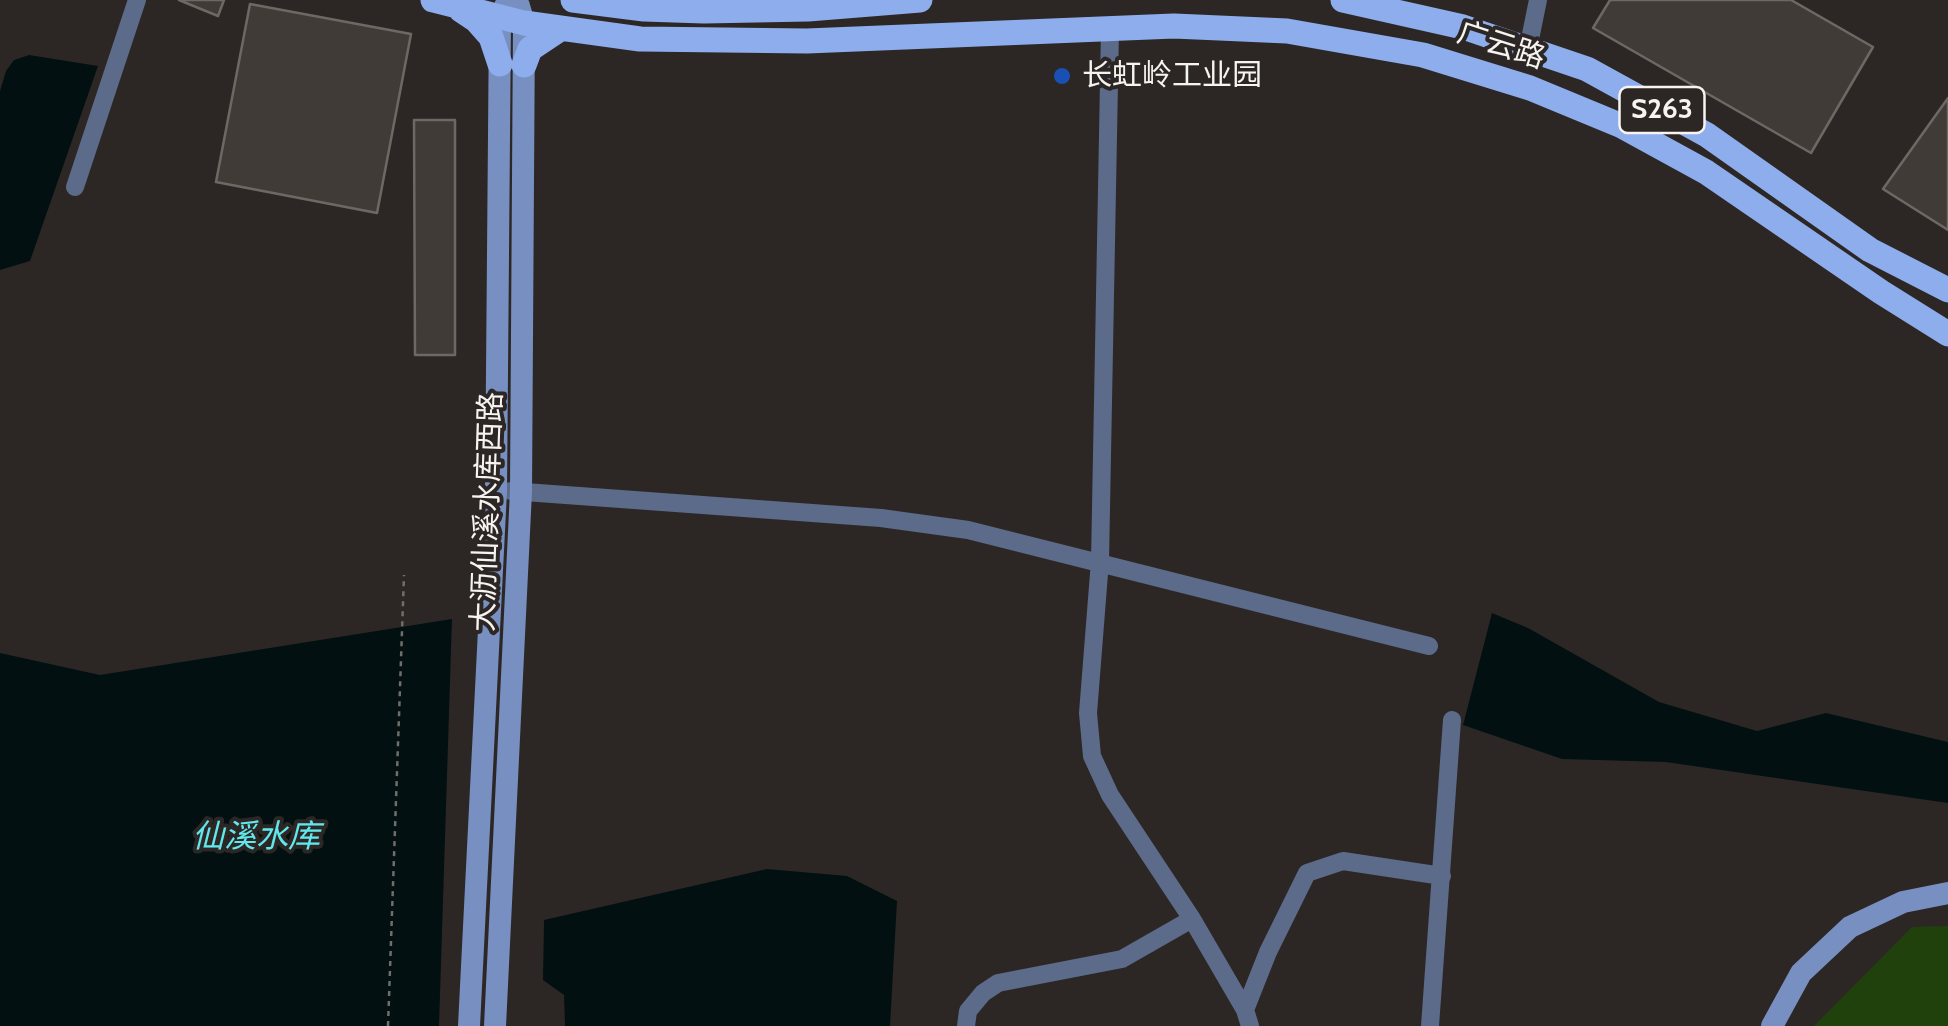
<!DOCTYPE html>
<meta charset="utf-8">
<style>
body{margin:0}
canvas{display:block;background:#2c2724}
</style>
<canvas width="1948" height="1026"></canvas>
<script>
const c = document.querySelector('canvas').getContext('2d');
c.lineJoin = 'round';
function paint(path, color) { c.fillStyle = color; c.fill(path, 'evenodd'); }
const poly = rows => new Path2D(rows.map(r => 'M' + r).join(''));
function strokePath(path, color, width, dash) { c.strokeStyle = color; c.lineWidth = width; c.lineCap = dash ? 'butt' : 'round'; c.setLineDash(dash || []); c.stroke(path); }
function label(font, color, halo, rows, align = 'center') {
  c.font = font + ' Cabin,"Noto Sans SC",sans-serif'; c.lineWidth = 8; c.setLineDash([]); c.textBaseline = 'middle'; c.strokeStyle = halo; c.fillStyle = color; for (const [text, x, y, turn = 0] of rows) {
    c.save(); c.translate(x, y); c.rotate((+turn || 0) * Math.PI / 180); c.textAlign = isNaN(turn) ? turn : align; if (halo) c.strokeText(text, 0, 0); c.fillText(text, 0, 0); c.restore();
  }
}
paint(poly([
 [1948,926,1948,1026,1814,1026,1912,927]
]), '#21410c');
paint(poly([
 [29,55,98,66,30,261,0,270,0,91,6,71,14,60],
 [1492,613,1528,628,1659,702,1757,731,1826,713,1948,742,1948,803,1666,762,1562,759,1463,725],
 [452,619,439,1026,0,1026,0,653,100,675],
 [767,869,847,876,897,901,890,1026,565,1026,564,995,543,980,544,920]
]), '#021011');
const building = poly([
 [179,0,224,0,218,16,179,0],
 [1610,0,1791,0,1873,47,1811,153,1593,28,1610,0],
 [250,4,411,34,377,213,216,182,250,4],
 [1948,98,1948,230,1883,189,1948,98],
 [414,120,455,120,455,355,415,355,414,120]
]);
paint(building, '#403b37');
strokePath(building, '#6e6864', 2.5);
strokePath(poly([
 [388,1026,404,575]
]), '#716d6a', 2.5, [5, 5]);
strokePath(poly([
 [1110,29,1100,561,1088,713,1092,756,1110,795,1192,919,1245,1010,1250,1026],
 [1528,49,1538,0],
 [75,187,137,0],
 [511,491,881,518,968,530,1429,646],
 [1245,1010,1268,952,1307,873,1343,861,1442,876],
 [966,1026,968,1011,983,993,998,983,1122,959,1192,919],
 [1430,1026,1452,720]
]), '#5c6b8a', 18);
strokePath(poly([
 [469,1026,496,491,500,17,508,0],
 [495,1026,521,491,524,23,519,6],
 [1772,1026,1801,973,1850,927,1903,902,1948,893]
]), '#7890c1', 22);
strokePath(poly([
 [433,0,524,23,640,39,807,41,1174,26,1287,31,1423,55,1530,88,1622,126,1706,172,1881,292,1948,334],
 [573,0,644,9,704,11,808,9,920,0],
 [1343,0,1463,27,1587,69,1707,135,1870,250,1948,290],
 [461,10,476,20,491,37,500,64],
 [524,65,530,49,560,29]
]), '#8eaded', 25);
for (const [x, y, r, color] of [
 [1062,76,10,"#1a4fb4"]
]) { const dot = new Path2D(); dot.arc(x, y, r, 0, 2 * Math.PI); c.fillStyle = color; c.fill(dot); strokePath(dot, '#2c2724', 4); }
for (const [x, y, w] of [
 [1662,110,85]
]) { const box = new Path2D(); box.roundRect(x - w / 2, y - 23, w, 46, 8); c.fillStyle = '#2c2724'; c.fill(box); strokePath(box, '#f6f3f1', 2.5); }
label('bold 28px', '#f6f3f1', null, [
 ["S263",1662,110]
]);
label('30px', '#f6f3f1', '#2c2724', [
 ["广云路",1501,46,18],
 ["大沥仙溪水库西路",488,512,-88]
]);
label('30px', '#f6f3f1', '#2c2724', [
 ["长虹岭工业园",1082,76]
], 'left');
label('italic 32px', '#60e8ec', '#2c2724', [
 ["仙溪水库",256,838]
]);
</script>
